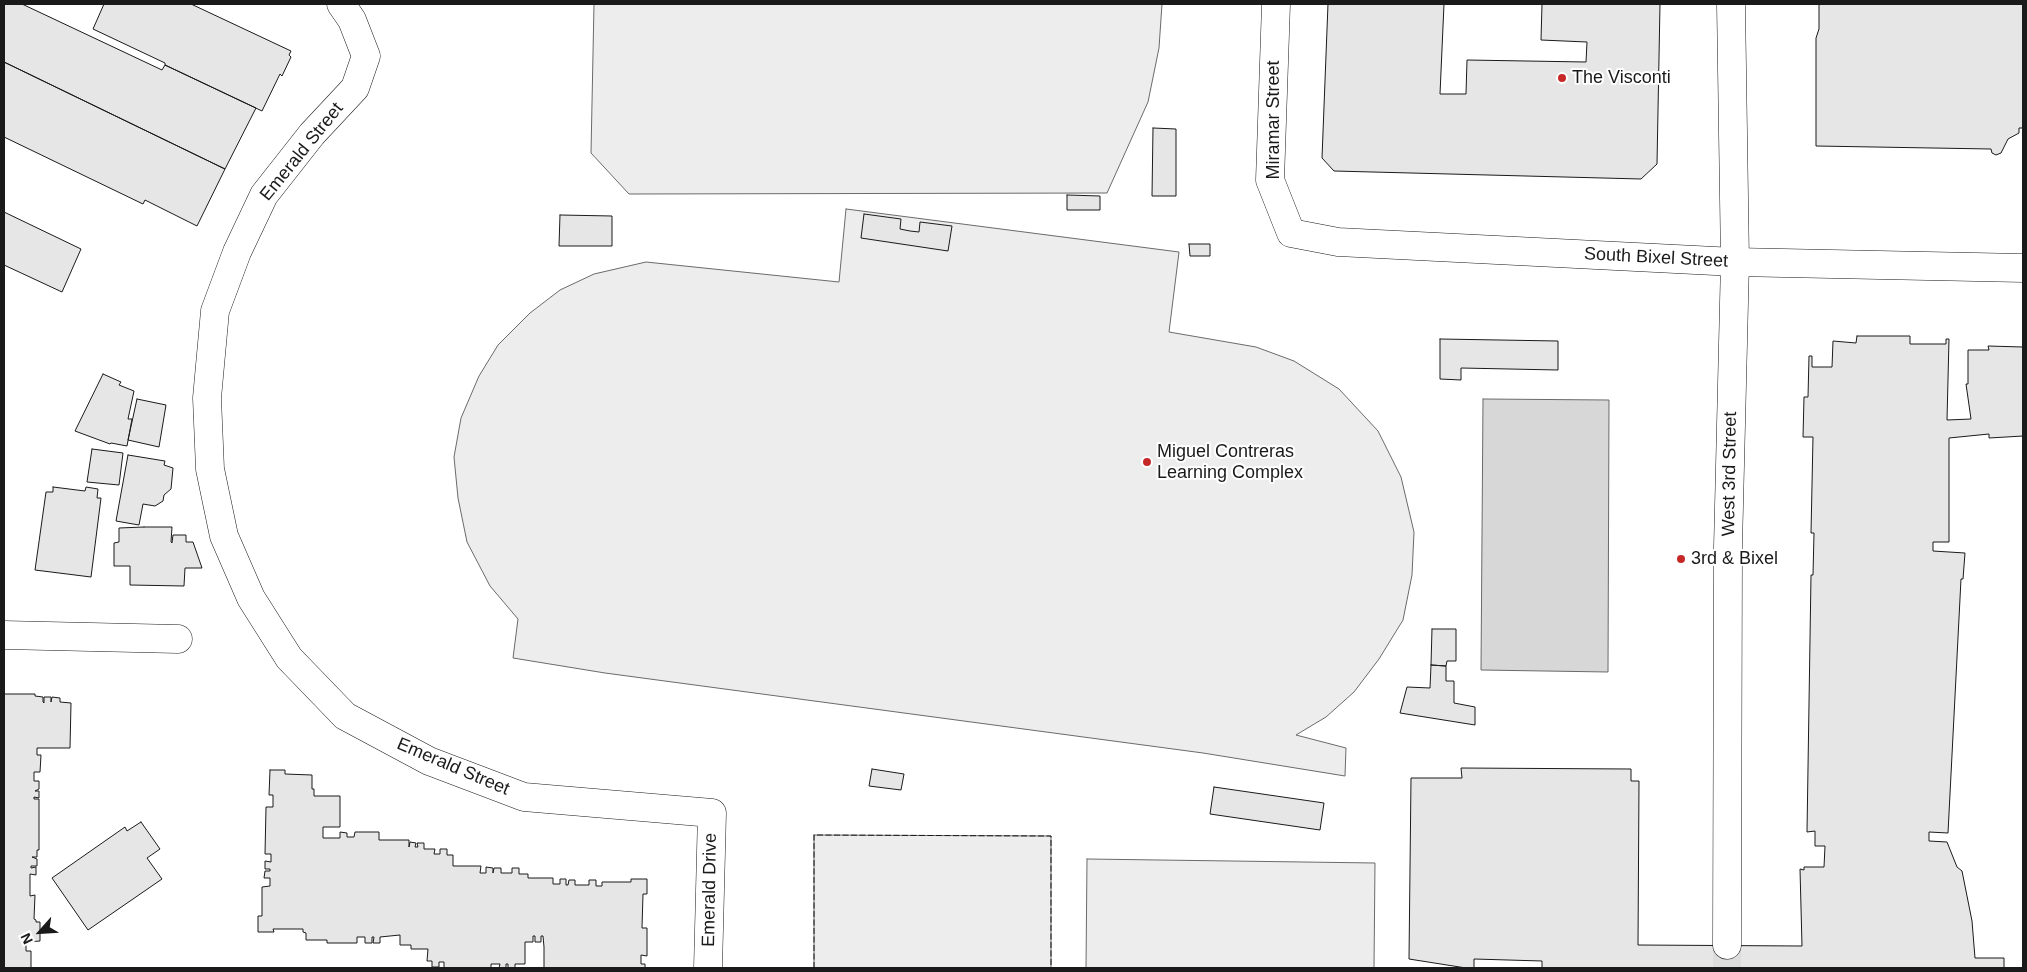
<!DOCTYPE html>
<style>
body{margin:0}
#map{position:relative;width:2027px;height:972px;overflow:hidden;background:#fff;font-family:Arial,sans-serif}
canvas{display:block}
.frame{position:absolute;inset:0;border:5px solid #1a1a1a;pointer-events:none}
.north{position:absolute;left:15px;top:907px;width:50px;height:50px;-webkit-text-stroke:4px #fff;paint-order:stroke;rotate:244deg;font-size:14px;font-weight:700;line-height:20px;text-align:center;color:#1a1a1a}
.north::after{content:'';display:block;margin:auto;width:18px;height:22px;background:#1a1a1a;clip-path:polygon(50% 0,100% 100%,50% 72%,0 100%)}
</style>
<div id="map">
<canvas width="2027" height="972"></canvas>
<div class="frame"></div>
<div class="north">N</div>
</div>
<script>
const c = document.querySelector('canvas').getContext('2d');
c.lineJoin = 'round';
function paint(path, color) { c.fillStyle = color; c.fill(path, 'evenodd'); }
const poly = rows => new Path2D(rows.map(r => 'M' + r).join(''));
function strokePath(path, color, width, dash) { c.strokeStyle = color; c.lineWidth = width; c.lineCap = dash ? 'butt' : 'round'; c.setLineDash(dash || []); c.stroke(path); }
function label(font, color, halo, rows, align = 'center') {
  c.font = font + ' Arial,sans-serif'; c.lineWidth = 4; c.setLineDash([]); c.textBaseline = 'middle'; c.strokeStyle = halo; c.fillStyle = color; for (const [text, x, y, turn = 0] of rows) {
    c.save(); c.translate(x, y); c.rotate((+turn || 0) * Math.PI / 180); c.textAlign = isNaN(turn) ? turn : align; if (halo) c.strokeText(text, 0, 0); c.fillText(text, 0, 0); c.restore();
  }
}
const built = poly([
 [594,4,1162,4,1159,48,1148,102,1107,193,629,194,591,153,594,4],
 [846,209,1179,252,1169,332,1256,347,1294,361,1339,389,1378,431,1401,477,1414,532,1412,575,1403,620,1379,659,1354,692,1326,717,1296,735,1346,748,1345,776,1203,753,605,673,513,658,518,619,490,586,467,542,458,498,454,457,461,418,479,376,498,345,530,313,560,290,594,274,646,262,839,282,846,209],
 [814,835,1051,836,1051,968,814,968,814,835],
 [1087,859,1375,863,1374,968,1086,968,1087,859]
]);
paint(built, '#ededed');
strokePath(built, '#6a6a6a', 1);
const water = poly([
 [1483,399,1609,400,1608,672,1481,670,1483,399]
]);
paint(water, '#d7d7d7');
strokePath(water, '#6a6a6a', 1);
const building = poly([
 [4,4,22,4,162,70,165,65,256,108,225,169,4,62,4,4],
 [104,4,191,4,291,51,289,55,291,57,282,76,280,74,262,111,165,65,165,63,93,29,104,4],
 [1328,4,1444,4,1440,94,1466,94,1467,60,1586,62,1587,42,1541,40,1542,4,1660,4,1657,164,1641,179,1334,171,1322,158,1328,4],
 [1819,4,2023,4,2023,128,2019,128,2019,133,2008,139,2001,153,1996,155,1992,153,1991,149,1816,146,1816,38,1819,29,1819,4],
 [4,62,225,169,197,226,145,200,143,204,4,137,4,62],
 [1153,128,1176,129,1176,196,1152,196,1153,128],
 [1067,195,1100,196,1100,210,1067,210,1067,195],
 [4,212,81,249,62,292,4,265,4,212],
 [864,214,901,219,900,229,910,231,919,232,920,222,952,226,948,251,861,238,864,214],
 [560,215,612,216,612,246,559,246,560,215],
 [1189,244,1210,244,1210,256,1190,256,1189,244],
 [1857,336,1910,336,1910,344,1946,344,1946,339,1949,339,1947,420,1971,419,1966,384,1968,384,1968,350,1989,350,1988,346,2023,347,2023,436,1989,438,1989,434,1949,438,1949,542,1933,542,1933,551,1965,553,1963,579,1961,579,1948,833,1929,832,1929,841,1947,842,1957,867,1962,871,1972,921,1975,958,2004,958,2004,968,1542,968,1542,961,1474,959,1474,968,1466,968,1409,959,1411,778,1462,778,1461,768,1631,769,1631,781,1639,781,1638,945,1802,946,1800,869,1804,870,1804,867,1824,867,1825,846,1815,846,1815,831,1807,832,1811,575,1813,575,1814,533,1811,533,1813,437,1803,437,1804,397,1808,397,1809,356,1812,356,1812,367,1832,367,1833,341,1856,343,1857,336],
 [1440,339,1558,341,1558,370,1461,368,1461,380,1440,379,1440,339],
 [103,374,121,382,119,385,134,391,128,419,132,419,127,446,111,443,110,444,75,431,103,374],
 [137,399,166,405,159,447,128,440,137,399],
 [92,449,123,453,119,485,87,482,92,449],
 [128,455,165,461,164,465,173,468,171,489,164,495,163,501,155,506,143,504,139,525,116,521,128,455],
 [53,487,85,491,86,487,98,489,97,498,101,498,91,577,35,570,46,492,53,492,53,487],
 [144,527,172,527,171,542,172,543,173,535,186,535,186,542,193,542,202,568,185,568,184,586,130,585,130,566,114,566,114,543,119,542,119,528,144,527],
 [1432,629,1456,629,1456,661,1447,661,1446,666,1431,665,1432,629],
 [1431,665,1446,666,1446,681,1454,681,1454,703,1475,707,1475,725,1400,713,1407,687,1430,688,1431,665],
 [4,694,35,694,35,696,43,697,43,702,44,703,44,697,51,697,51,702,52,697,60,698,60,702,71,703,70,748,37,748,37,755,41,755,40,772,34,772,34,781,39,781,39,789,35,791,39,791,39,798,34,797,34,799,39,799,39,850,37,850,37,857,32,857,37,859,37,866,31,866,31,868,36,867,36,875,30,874,30,896,35,895,34,919,36,920,36,922,40,922,40,941,26,942,26,951,31,951,31,968,4,968,4,694],
 [872,769,904,774,901,790,869,786,872,769],
 [270,770,285,770,285,774,312,775,312,789,314,789,314,796,340,796,340,827,323,827,323,838,340,838,340,832,347,833,347,837,354,837,355,832,379,832,379,840,409,840,409,847,410,842,416,843,415,847,418,847,417,843,424,843,424,849,435,849,434,854,440,854,440,849,447,849,447,855,453,855,453,866,481,866,480,873,486,873,486,867,493,868,493,873,494,868,501,868,501,873,512,873,512,868,519,868,519,874,528,874,528,878,553,878,553,884,560,884,560,879,566,879,566,885,568,885,569,880,575,880,575,885,589,885,589,880,596,880,596,886,602,886,602,882,631,882,631,879,647,879,647,894,643,894,642,928,647,928,647,956,641,955,641,964,645,964,645,968,544,968,544,947,543,936,541,936,541,942,535,942,535,936,533,936,533,942,525,942,525,964,515,964,515,968,508,968,508,964,506,964,506,968,499,968,500,964,491,964,491,968,444,968,444,962,439,962,439,967,432,967,432,961,427,961,428,949,411,949,411,945,400,945,400,935,380,937,380,943,373,943,374,937,372,937,372,943,365,943,365,937,357,937,357,943,327,943,327,940,306,940,306,933,303,932,303,929,273,929,274,932,258,932,258,916,262,916,262,887,270,886,270,878,264,878,265,871,270,871,270,869,265,869,265,861,271,862,271,854,265,854,266,807,273,807,273,795,269,795,270,770],
 [1214,787,1324,803,1320,830,1210,814,1214,787],
 [141,822,160,849,147,858,162,879,88,930,52,878,125,827,127,831,141,822]
]);
paint(building, '#e6e6e6');
strokePath(building, '#1a1a1a', 1);
strokePath(poly([
 [1727,968,1727,945]
]), '#ddd', 28, [28, 14]);
const minor = poly([
 [341,4,352,20,366,56,355,88,312,134,264,195,237,252,215,311,207,398,210,469,224,536,251,598,289,658,345,716,429,761,524,797,712,813,708,968],
 [1276,4,1270,180,1291,233,1338,242,1735,262],
 [4,635,178,639]
]);
const tertiary = poly([
 [1735,262,2023,268]
]);
const secondary = poly([
 [1727,945,1728,547,1735,262,1731,4]
]);
strokePath(minor, '#1a1a1a', 29);
strokePath(tertiary, '#1a1a1a', 29);
strokePath(secondary, '#1a1a1a', 29);
strokePath(minor, '#fff', 28);
strokePath(tertiary, '#fff', 28);
strokePath(secondary, '#fff', 28);
strokePath(poly([
 [814,968,814,835,1051,836,1051,968]
]), '#1a1a1a', 1, [6, 2.5]);
for (const [x, y, r, color] of [
 [1562,78,5,"#c62828"],
 [1147,462,5,"#c62828"],
 [1681,559,5,"#c62828"]
]) { const dot = new Path2D(); dot.arc(x, y, r, 0, 2 * Math.PI); c.fillStyle = color; c.fill(dot); strokePath(dot, '#fff', 2); }
label('18px', '#1a1a1a', '#fff', [
 ["The Visconti",1572,78],
 ["Miguel Contreras",1157,452],
 ["Learning Complex",1157,473],
 ["3rd & Bixel",1691,559]
], 'left');
label('18px', '#1a1a1a', '#fff', [
 ["Miramar Street",1274,120,-90],
 ["Emerald Street",302,152,-51],
 ["South Bixel Street",1656,258,3],
 ["West 3rd Street",1730,474,-89],
 ["Emerald Street",453,767,23],
 ["Emerald Drive",710,890,-89]
]);
</script>
